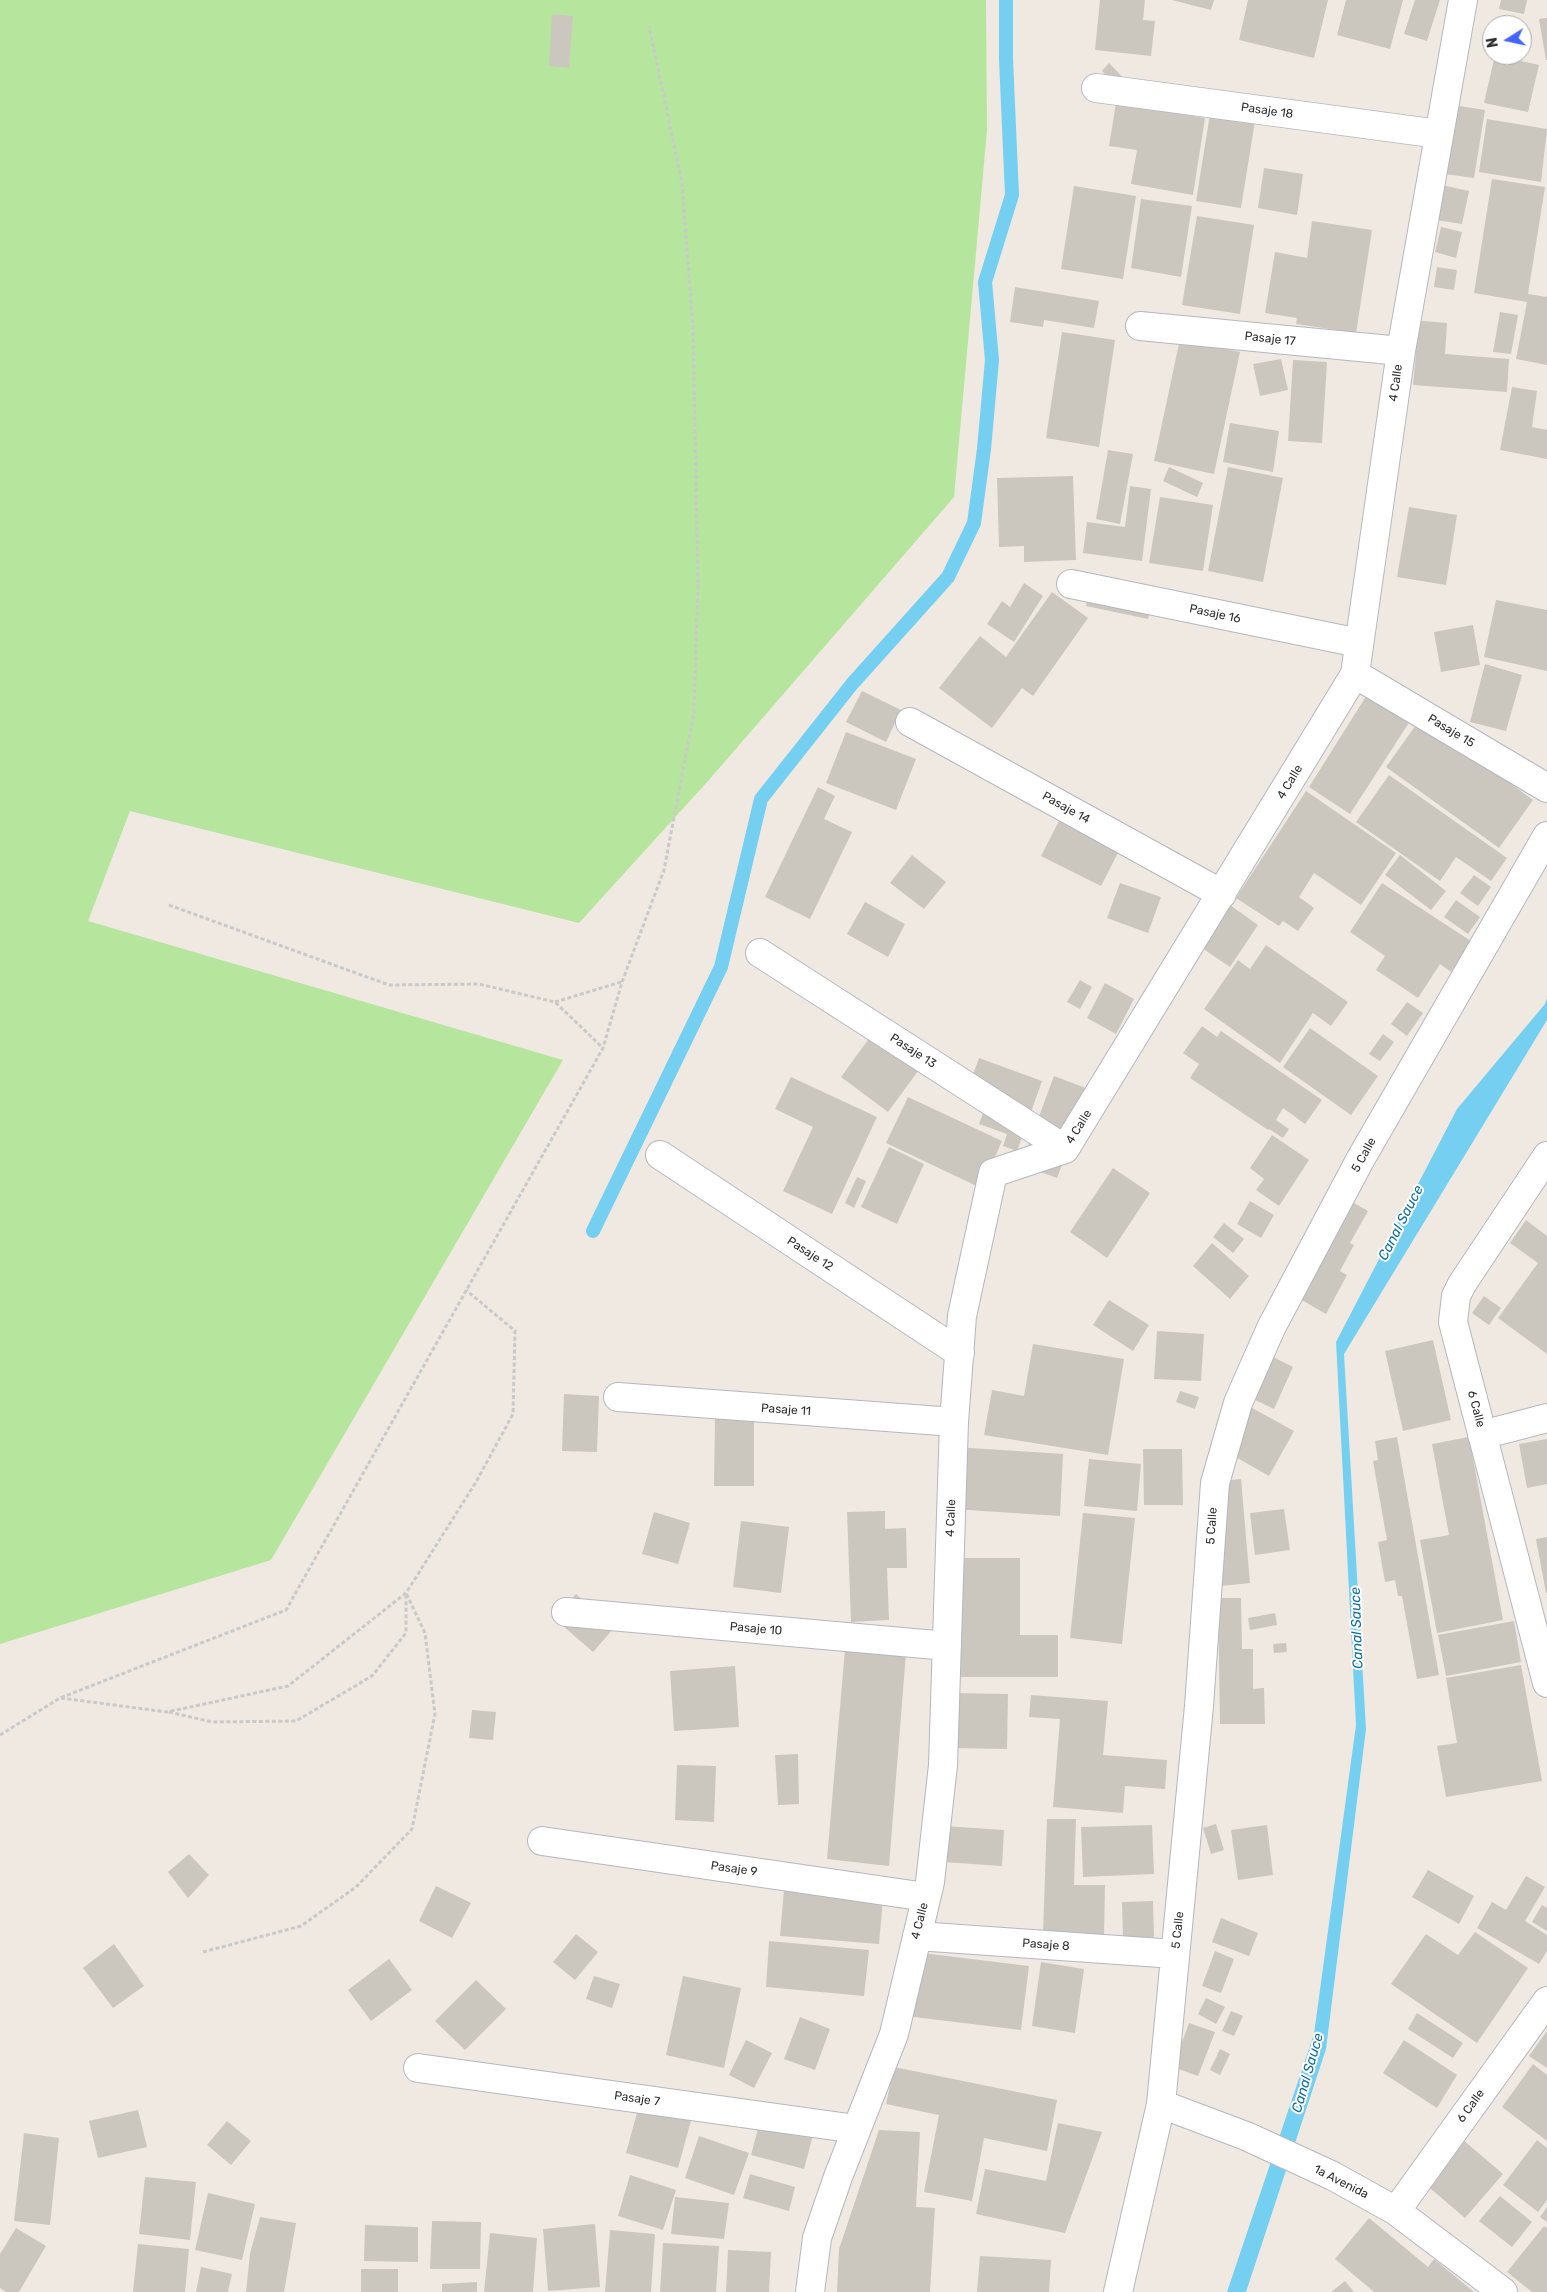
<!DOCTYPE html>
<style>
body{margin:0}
#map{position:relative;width:1547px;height:2292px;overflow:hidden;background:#efe9e1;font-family:Rubik,sans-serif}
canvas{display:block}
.north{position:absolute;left:1482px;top:15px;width:50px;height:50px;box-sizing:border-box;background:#fff;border:1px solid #ababab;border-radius:50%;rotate:260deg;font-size:14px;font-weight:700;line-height:20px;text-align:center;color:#2e2e2e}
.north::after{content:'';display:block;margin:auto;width:18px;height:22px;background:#4264fb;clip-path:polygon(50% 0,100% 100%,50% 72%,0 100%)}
</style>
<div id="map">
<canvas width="1547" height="2292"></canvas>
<div class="north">N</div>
</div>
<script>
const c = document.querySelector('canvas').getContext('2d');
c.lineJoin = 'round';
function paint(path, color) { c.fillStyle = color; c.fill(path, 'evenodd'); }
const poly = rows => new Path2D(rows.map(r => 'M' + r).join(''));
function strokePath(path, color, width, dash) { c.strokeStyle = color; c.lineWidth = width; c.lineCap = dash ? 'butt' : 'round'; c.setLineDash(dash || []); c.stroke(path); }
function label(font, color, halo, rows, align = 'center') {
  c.font = font + ' Rubik,sans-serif'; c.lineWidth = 4; c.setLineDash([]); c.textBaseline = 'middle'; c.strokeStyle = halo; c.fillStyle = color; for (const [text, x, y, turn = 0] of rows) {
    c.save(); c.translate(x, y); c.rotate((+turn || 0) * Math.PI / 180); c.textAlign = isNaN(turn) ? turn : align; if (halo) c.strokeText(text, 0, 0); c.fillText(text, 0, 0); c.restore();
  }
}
paint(poly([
 [0,0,986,0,987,130,954,497,708,781,579,923,130,811,88,921,563,1060,271,1560,0,1644]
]), '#b6e59e');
paint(poly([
 [1547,998,1547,1020,1344,1354,1366,1729,1326,2049,1246,2292,1227,2292,1314,2034,1356,1725,1336,1342,1457,1109,1545,1004]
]), '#75cff0');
strokePath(poly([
 [593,1231,721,967,761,799,852,684,948,577,974,523,984,449,992,360,985,282,1012,195,1006,59,1006,0]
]), '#75cff0', 14);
paint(poly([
 [1100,0,1145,0,1143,20,1155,21,1151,56,1095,50],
 [1172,0,1214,0,1211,10],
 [1248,0,1328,0,1314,58,1239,40],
 [1346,0,1403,0,1390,49,1337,35],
 [1415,0,1440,0,1427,41,1404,34],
 [1501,0,1527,0,1524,14,1499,9],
 [552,14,573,16,569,68,549,66],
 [1547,18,1547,60,1546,60,1539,19],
 [1495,55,1539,65,1528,112,1484,103],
 [1109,63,1131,86,1123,94,1102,71],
 [1116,103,1205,118,1193,195,1131,184,1137,150,1109,146],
 [1441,103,1485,110,1474,178,1430,172],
 [1210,114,1255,121,1241,208,1196,201],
 [1487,119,1547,129,1541,182,1479,172],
 [1264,168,1303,174,1297,215,1258,208],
 [1492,179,1545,187,1528,294,1547,297,1547,365,1516,359,1527,302,1474,293],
 [1442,185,1469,191,1462,224,1436,220],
 [1074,186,1136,196,1123,279,1061,269],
 [1141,199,1192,206,1181,277,1131,268],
 [1197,216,1254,225,1240,314,1182,305],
 [1312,221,1372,230,1356,333,1296,324,1297,318,1265,313,1275,252,1307,258],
 [1441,227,1462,232,1456,258,1435,252],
 [1437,267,1457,270,1454,290,1434,287],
 [1015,287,1099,301,1094,328,1044,320,1043,327,1010,322],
 [1500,312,1518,315,1511,354,1493,352],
 [1411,320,1447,323,1445,354,1509,359,1507,392,1413,385,1416,352,1408,352],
 [1062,332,1115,340,1099,447,1046,438],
 [1180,339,1240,352,1214,474,1154,461],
 [1281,359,1288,390,1260,396,1253,364],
 [1293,360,1327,362,1322,443,1288,441],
 [1512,387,1537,391,1532,427,1547,430,1547,459,1500,450],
 [1230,423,1279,431,1273,472,1223,462],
 [1108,450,1133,454,1120,524,1096,519],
 [1169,467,1203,483,1197,497,1163,481],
 [1228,467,1283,478,1263,582,1208,571],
 [1073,476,1076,560,1024,562,1024,546,999,547,997,478],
 [1130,486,1151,489,1142,561,1083,553,1087,522,1125,527],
 [1160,497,1213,505,1203,571,1149,563],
 [1409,507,1457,515,1446,585,1397,577],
 [1091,578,1154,591,1148,619,1086,606],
 [1024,583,1043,596,1014,642,987,624,1002,601,1010,607],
 [1052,592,1088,618,1033,696,1022,688,992,728,939,688,980,636,1006,657],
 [1496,600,1547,610,1547,671,1484,657],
 [1473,625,1480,665,1441,672,1434,632],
 [1485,664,1522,675,1506,731,1470,722],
 [1370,690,1412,718,1350,814,1309,787],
 [862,691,901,710,886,742,846,722],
 [1421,718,1533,800,1499,848,1386,767],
 [846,732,916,759,896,810,826,783],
 [1389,775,1507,858,1491,881,1456,857,1440,881,1356,822],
 [818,787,835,796,824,819,852,832,810,919,765,897],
 [1306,791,1396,853,1361,905,1314,873,1299,897,1314,908,1298,931,1283,921,1279,926,1236,898],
 [1063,813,1123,843,1101,886,1041,856],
 [912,855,946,882,924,909,890,883],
 [1400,855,1446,891,1431,910,1385,875],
 [1474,875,1491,887,1478,906,1460,893],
 [1120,883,1161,897,1148,933,1107,918],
 [1382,883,1471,941,1451,972,1440,964,1418,998,1376,970,1385,956,1350,932],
 [1456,900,1480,917,1468,934,1444,917],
 [865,902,905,924,888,957,847,934],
 [1230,905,1258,925,1230,967,1202,948],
 [1266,945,1348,1002,1331,1026,1313,1013,1280,1063,1204,1009,1238,960,1250,969],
 [1080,980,1092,987,1080,1009,1067,1002],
 [1105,983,1134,999,1116,1034,1087,1018],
 [1407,1002,1423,1013,1407,1036,1391,1024],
 [881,1022,929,1056,888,1112,841,1077],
 [1202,1026,1217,1037,1221,1031,1322,1100,1305,1124,1283,1108,1276,1120,1289,1129,1283,1138,1269,1129,1268,1130,1190,1078,1199,1064,1183,1053],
 [1310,1028,1378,1076,1351,1115,1283,1067],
 [1383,1034,1394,1042,1380,1061,1369,1054],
 [979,1058,1042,1081,1017,1151,1003,1146,1007,1134,979,1124,987,1102,966,1094],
 [1054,1076,1091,1090,1057,1178,1021,1165],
 [791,1077,877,1117,832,1214,783,1191,813,1127,775,1109],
 [908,1097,1002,1141,981,1188,886,1143],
 [1272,1135,1309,1160,1279,1206,1256,1190,1264,1179,1250,1168],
 [889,1147,924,1164,897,1224,861,1207],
 [1113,1168,1150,1193,1107,1258,1070,1232],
 [857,1177,866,1181,854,1208,845,1203],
 [1345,1198,1368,1211,1350,1243,1354,1245,1340,1271,1347,1275,1326,1314,1286,1291],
 [1250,1201,1274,1215,1261,1238,1237,1224],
 [1526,1220,1547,1236,1547,1354,1498,1318,1538,1263,1510,1243],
 [1224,1223,1244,1239,1233,1253,1213,1237],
 [1212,1243,1249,1276,1230,1299,1193,1266],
 [1484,1296,1501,1308,1489,1325,1472,1313],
 [1109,1300,1149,1325,1133,1351,1093,1325],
 [1157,1331,1204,1334,1201,1381,1154,1379],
 [1433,1340,1451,1420,1403,1431,1385,1351],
 [1033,1344,1124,1359,1108,1455,984,1435,992,1390,1024,1396],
 [1263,1352,1293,1367,1274,1409,1243,1394],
 [1180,1391,1199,1397,1195,1409,1176,1402],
 [564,1394,599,1396,597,1452,562,1451],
 [1243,1403,1294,1431,1269,1476,1218,1447],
 [715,1419,754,1420,754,1486,714,1486],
 [1397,1437,1439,1675,1417,1679,1402,1596,1398,1596,1395,1580,1385,1582,1378,1542,1387,1540,1373,1461,1378,1460,1375,1441],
 [1469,1437,1503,1620,1437,1633,1420,1540,1449,1535,1432,1444],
 [1547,1439,1547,1484,1527,1488,1519,1444],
 [956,1447,1063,1454,1060,1516,952,1509],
 [1143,1449,1182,1449,1183,1505,1144,1505],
 [1089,1459,1141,1464,1137,1511,1084,1506],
 [1241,1479,1250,1583,1221,1586,1211,1482],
 [1284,1509,1290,1550,1255,1555,1250,1513],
 [885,1511,885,1529,906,1528,907,1568,887,1568,889,1620,851,1622,847,1512],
 [654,1512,690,1523,678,1564,642,1554],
 [1083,1513,1135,1518,1122,1644,1070,1638],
 [741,1521,789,1527,781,1593,733,1587],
 [1547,1537,1547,1593,1546,1593,1536,1539],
 [951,1558,1020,1558,1020,1635,1058,1635,1058,1677,951,1677],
 [576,1594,614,1628,593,1652,555,1619],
 [1218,1598,1241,1598,1242,1649,1253,1649,1253,1689,1264,1688,1265,1724,1220,1724],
 [1275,1613,1277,1625,1250,1630,1248,1618],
 [1514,1621,1521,1662,1446,1676,1438,1635],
 [1286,1643,1287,1652,1274,1653,1273,1644],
 [845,1649,906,1653,889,1866,827,1859],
 [1521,1665,1542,1781,1446,1797,1437,1746,1457,1743,1446,1678],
 [735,1666,739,1727,674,1731,670,1671],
 [950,1693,1008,1694,1007,1749,949,1748],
 [1031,1695,1108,1701,1103,1755,1167,1760,1165,1789,1125,1786,1123,1813,1053,1807,1060,1719,1029,1717],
 [472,1710,496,1712,493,1740,469,1738],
 [798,1754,799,1804,778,1805,775,1755],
 [677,1765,716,1766,714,1822,675,1820],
 [1047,1819,1076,1819,1074,1885,1105,1885,1104,1936,1043,1933],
 [1216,1824,1224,1850,1211,1854,1203,1828],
 [1152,1825,1154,1874,1083,1877,1081,1827],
 [1267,1825,1273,1875,1238,1880,1231,1830],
 [945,1826,1004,1830,1002,1866,942,1862],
 [189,1854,209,1875,188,1898,168,1872],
 [1428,1870,1474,1896,1459,1924,1412,1897],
 [1526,1876,1545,1887,1525,1921,1547,1935,1547,1951,1539,1964,1477,1928,1492,1902,1506,1910],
 [436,1886,471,1903,452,1938,419,1921],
 [784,1889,883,1898,879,1944,780,1936],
 [1153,1901,1154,1937,1123,1938,1122,1902],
 [1542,1905,1547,1908,1547,1931,1532,1922],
 [1221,1918,1258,1933,1249,1956,1212,1942],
 [1475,1932,1528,1968,1477,2043,1391,1984,1426,1934,1458,1955],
 [576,1934,598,1952,575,1980,553,1962],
 [769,1941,869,1950,864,1996,766,1987],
 [114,1944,144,1986,113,2008,83,1968],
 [1215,1951,1234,1959,1221,1993,1202,1986],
 [914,1952,1029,1966,1021,2030,906,2016],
 [389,1959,412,1990,371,2021,348,1990],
 [1041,1962,1084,1969,1075,2033,1032,2026],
 [594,1976,620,1984,612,2008,586,1999],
 [683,1976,741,1988,724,2068,666,2055],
 [476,1980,506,2009,465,2050,435,2021],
 [1206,1998,1225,2007,1216,2024,1198,2014],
 [1231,2011,1243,2016,1234,2036,1222,2031],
 [1417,2013,1463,2043,1453,2058,1408,2029],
 [800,2017,830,2029,815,2070,784,2059],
 [1189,2023,1215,2032,1198,2076,1173,2067],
 [1547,2031,1547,2068,1529,2056],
 [746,2040,772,2053,754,2088,729,2075],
 [1404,2040,1457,2075,1437,2108,1383,2073],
 [1220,2049,1230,2054,1220,2075,1210,2070],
 [1533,2064,1547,2075,1547,2141,1502,2107],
 [894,2067,1057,2100,1047,2151,984,2138,972,2201,924,2192,939,2115,886,2104],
 [640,2102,692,2117,678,2168,626,2153],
 [138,2110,147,2147,98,2158,89,2121],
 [227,2121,251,2141,231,2165,207,2145],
 [760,2121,813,2135,804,2169,751,2155],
 [1058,2123,1102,2132,1065,2233,976,2214,985,2169,1046,2181],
 [879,2130,920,2132,916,2207,935,2208,930,2292,837,2292,839,2249],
 [24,2133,59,2138,50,2225,14,2221],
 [699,2136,749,2153,734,2195,685,2178],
 [1462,2139,1503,2174,1465,2218,1424,2183],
 [1537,2140,1547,2148,1547,2200,1538,2212,1503,2185],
 [750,2174,795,2187,789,2211,743,2198],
 [630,2175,676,2190,663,2230,618,2216],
 [145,2177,196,2182,190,2240,139,2234],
 [208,2193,255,2204,242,2260,195,2250],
 [1500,2196,1532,2222,1512,2247,1479,2221],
 [675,2197,729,2203,724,2239,671,2234],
 [1547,2207,1547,2222,1540,2217],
 [260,2217,296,2223,284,2292,246,2292,250,2254],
 [1369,2218,1428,2267,1434,2259,1474,2292,1374,2292,1335,2259],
 [432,2221,481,2222,480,2269,430,2269],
 [595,2224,600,2287,548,2291,543,2229],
 [365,2225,418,2227,418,2262,364,2261],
 [1544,2226,1547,2228,1547,2292,1532,2292,1507,2272],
 [16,2228,46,2246,19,2292,6,2292,0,2288,0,2254],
 [610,2230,655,2234,651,2292,605,2292],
 [490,2233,537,2238,533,2292,484,2292],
 [663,2243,719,2246,716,2292,660,2292],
 [138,2244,189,2249,185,2292,133,2292],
 [728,2250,771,2252,769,2292,726,2292],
 [980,2256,1051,2260,1049,2292,977,2292],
 [201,2267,232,2274,228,2292,196,2292],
 [361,2269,398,2269,398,2292,361,2292],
 [1345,2281,1354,2292,1331,2292],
 [477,2282,477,2292,442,2292,442,2284]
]), '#cbc7bf');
const minor = poly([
 [1096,88,1439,134],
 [1140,326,1401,351],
 [1071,584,1359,643],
 [1355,674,1547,788],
 [910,722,1222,894],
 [760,953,1065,1149],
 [660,1155,960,1353],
 [1547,1156,1462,1284,1456,1296,1453,1322,1547,1683],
 [618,1397,954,1422],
 [1482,1435,1547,1418],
 [566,1612,947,1646],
 [542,1841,926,1897],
 [917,1936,1175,1954],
 [418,2068,856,2129],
 [1161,2104,1246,2136,1333,2176,1396,2211,1503,2292],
 [1396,2211,1547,2001],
 [810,2292,817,2238,838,2177,894,2034,930,1882,943,1765,954,1422,962,1316,993,1173,1065,1149,1355,674,1401,351,1463,0],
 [1118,2292,1161,2104,1199,1706,1215,1483,1238,1403,1271,1328,1360,1160,1547,836]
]);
strokePath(minor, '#b4b7c1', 30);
strokePath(poly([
 [169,905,389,985,479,984,555,1002,603,1048],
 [555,1002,621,982],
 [61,1698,167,1712,288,1686,406,1593,476,1482,513,1414,515,1331,466,1290],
 [169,1712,212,1722,296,1721,372,1676,406,1633,406,1596],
 [0,1735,60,1698,286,1610,603,1048,622,982,664,870,694,712,698,582,693,328,682,183,649,26],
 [203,1952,301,1926,356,1887,412,1829,435,1714,425,1633,406,1593]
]), '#c9c9c9', 3, [4, 2.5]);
strokePath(minor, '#fff', 28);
label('12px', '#2e2e2e', '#fff', [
 ["Pasaje 18",1267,111,8],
 ["Pasaje 17",1270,339,6],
 ["4 Calle",1396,383,-82],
 ["Pasaje 16",1215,614,12],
 ["Pasaje 15",1451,731,31],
 ["4 Calle",1290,782,-59],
 ["Pasaje 14",1066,808,29],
 ["Pasaje 13",913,1051,33],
 ["4 Calle",1079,1127,-58],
 ["5 Calle",1364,1155,-61],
 ["Pasaje 12",810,1254,33],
 ["6 Calle",1476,1409,75],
 ["Pasaje 11",786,1410,4],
 ["4 Calle",951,1518,-88],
 ["5 Calle",1212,1526,-86],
 ["Pasaje 10",756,1629,5],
 ["Pasaje 9",734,1869,8],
 ["4 Calle",920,1921,-76],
 ["5 Calle",1178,1930,-84],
 ["Pasaje 8",1046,1945,4],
 ["Pasaje 7",637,2099,8],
 ["6 Calle",1471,2106,-54],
 ["1a Avenida",1341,2182,27]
]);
label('italic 14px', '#0d6fa3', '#fff', [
 ["Canal Sauce",1401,1223,-63],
 ["Canal Sauce",1357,1628,-92],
 ["Canal Sauce",1308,2073,-74]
]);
</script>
